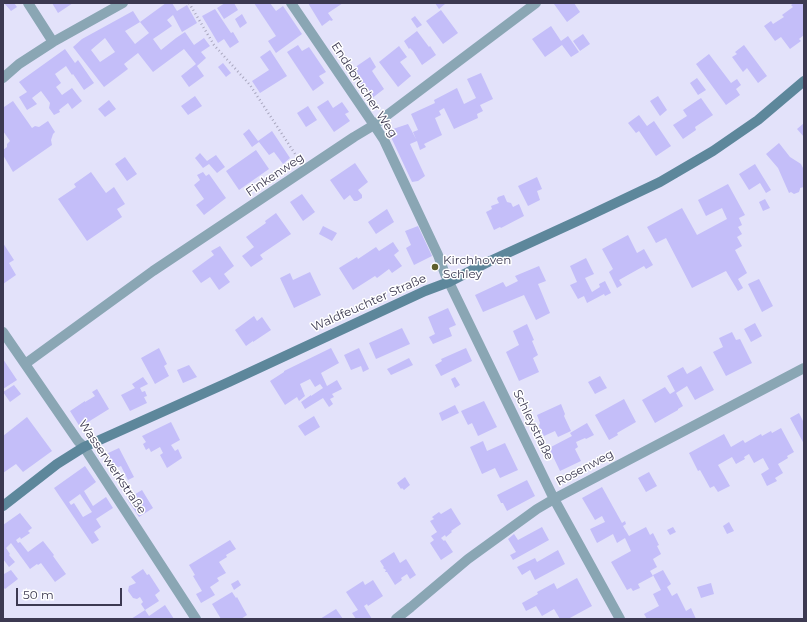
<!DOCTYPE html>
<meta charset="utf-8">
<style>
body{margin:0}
#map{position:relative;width:807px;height:622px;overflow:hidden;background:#e3e2fa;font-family:Montserrat,sans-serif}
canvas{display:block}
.frame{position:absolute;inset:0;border:4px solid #3c3951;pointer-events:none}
.scale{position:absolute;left:16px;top:588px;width:106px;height:18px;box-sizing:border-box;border:2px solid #3c3951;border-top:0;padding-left:5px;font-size:12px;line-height:14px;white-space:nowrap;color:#3c3951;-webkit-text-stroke:3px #fff;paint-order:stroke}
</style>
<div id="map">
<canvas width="807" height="622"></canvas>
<div class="frame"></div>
<div class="scale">50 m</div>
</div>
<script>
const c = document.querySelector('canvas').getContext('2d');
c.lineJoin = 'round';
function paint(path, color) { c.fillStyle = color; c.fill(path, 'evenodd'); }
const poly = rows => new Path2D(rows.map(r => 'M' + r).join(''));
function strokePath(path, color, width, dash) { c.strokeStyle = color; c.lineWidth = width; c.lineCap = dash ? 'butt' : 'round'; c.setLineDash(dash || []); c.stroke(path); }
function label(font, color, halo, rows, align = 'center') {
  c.font = font + ' Montserrat,sans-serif'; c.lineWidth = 3; c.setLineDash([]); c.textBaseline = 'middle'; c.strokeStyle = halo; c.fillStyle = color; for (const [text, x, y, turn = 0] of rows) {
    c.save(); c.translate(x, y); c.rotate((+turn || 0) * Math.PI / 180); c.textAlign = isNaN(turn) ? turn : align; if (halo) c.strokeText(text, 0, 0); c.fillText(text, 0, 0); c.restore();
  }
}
paint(poly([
 [4,3,14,3,17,7,11,11],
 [52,3,73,3,58,13],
 [166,3,172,3,177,11,187,5,197,23,182,32,173,15,167,20,172,26,153,39,161,50,176,38,185,32,194,45,204,38,210,46,201,52,206,58,197,66,204,76,189,87,181,76,196,64,184,49,153,72,138,53,124,64,128,69,104,87,73,47,82,39,133,11,140,22,125,31,135,44,149,33,140,22],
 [105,38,115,52,100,62,91,50],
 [225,3,234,3,238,10,224,19,217,8],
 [254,3,270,3,276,11,283,6,302,34,276,53,268,41,276,36],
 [308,3,343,3,328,13,333,20,331,21,330,20,322,26],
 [435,3,444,3,445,4,439,9],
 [556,3,574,3,580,12,567,22,554,4],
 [794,3,804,3,804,35,799,39,801,41,790,49,781,37,775,41,764,26,771,21,773,24,784,17,782,15,793,7,791,5],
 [215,9,231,33,233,32,239,42,230,48,224,39,218,43,202,16],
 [441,10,458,33,443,44,426,21],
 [242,14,247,23,240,28,235,19],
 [415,16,422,25,417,28,411,19],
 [551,26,561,41,568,36,579,52,571,57,562,45,545,57,532,39],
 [417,31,429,47,430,46,436,55,422,65,413,51,410,48,409,49,404,41],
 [583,34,590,44,580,51,573,41],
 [298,45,302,51,309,47,326,72,319,76,324,83,313,91,287,52],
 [744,45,767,76,758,83,747,68,743,72,732,57,737,54,735,52],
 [399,46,407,57,400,62,411,76,398,87,379,62],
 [65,49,75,63,78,60,94,83,84,90,73,74,72,75,66,66,55,74,61,83,56,87,62,95,72,88,82,101,72,109,68,103,59,110,60,112,54,115,49,108,50,103,41,91,32,98,37,104,27,110,19,97,27,92,19,82],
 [270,50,287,76,260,93,252,81,269,70,260,57],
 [709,54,731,83,737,79,741,85,736,89,740,95,726,105,696,64],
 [370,57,376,67,372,71,384,89,371,99,351,70],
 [223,63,231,73,226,77,218,67],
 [481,73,493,99,480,105,483,111,477,114,478,118,454,129,444,108,439,111,441,115,435,118,442,135,424,144,426,147,420,150,417,141,410,144,425,176,418,181,412,182,389,133,393,129,408,124,416,139,413,132,418,130,411,114,435,103,434,100,457,88,464,104,476,98,467,79],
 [697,78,706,90,698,95,690,83],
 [195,96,202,106,188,115,181,106],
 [658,96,667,110,660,116,650,101],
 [701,98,713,115,695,127,696,130,683,139,673,125,687,116,683,110],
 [109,100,116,109,105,117,98,109],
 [328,100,333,108,342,102,349,112,345,114,350,121,334,132,317,107],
 [13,101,32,128,35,126,39,127,48,121,55,132,53,134,51,140,52,145,13,172,3,155,3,150,7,147,7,144,10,141,3,131,3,106,4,107],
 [308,106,317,120,306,127,297,113],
 [639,115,647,126,654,121,671,146,656,156,639,131,636,133,628,123],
 [804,123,804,137,797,129],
 [249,129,258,141,272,131,290,158,283,164,274,152,269,155,259,142,252,147,243,134],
 [779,143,790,157,801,164,804,170,804,187,800,188,800,189,799,192,794,194,791,192,789,193,778,168,766,154],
 [256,150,269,169,239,190,226,171],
 [200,153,207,161,216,155,225,167,217,173,209,164,203,168,195,158],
 [125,157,137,174,127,181,115,164],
 [355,163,368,182,358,190,362,195,362,198,357,201,354,201,350,195,344,200,330,180],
 [755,164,771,190,766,193,760,183,749,190,739,174],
 [91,172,106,193,114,187,125,204,117,209,122,217,87,241,58,199,76,187,74,184],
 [203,172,206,176,209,174,226,198,204,215,196,205,204,199,194,185,200,180,197,175],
 [537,177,542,189,537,191,540,200,528,206,518,186],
 [728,184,745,215,739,218,742,225,738,227,742,234,737,237,742,246,735,250,747,273,738,279,743,288,738,291,726,271,692,288,666,238,656,243,647,227,682,208,697,235,727,219,722,208,706,216,698,200],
 [302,194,315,212,303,221,290,202],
 [504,195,507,202,511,203,513,207,519,204,524,216,501,228,500,227,494,230,486,212,492,209,491,206,499,203,497,199,498,197],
 [765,199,770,208,763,211,759,202],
 [387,209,394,222,376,234,368,222],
 [276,213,291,234,260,255,263,259,251,267,242,256,254,247,246,237,266,223,265,221],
 [323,226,337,233,332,241,319,234],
 [418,226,432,256,414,265,406,248,411,245,405,231],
 [628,235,637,253,644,249,653,265,646,269,644,266,619,280,622,285,617,288,609,272,613,269,602,249],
 [393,242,399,251,394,255,402,266,392,273,389,269,377,278,375,276,353,290,339,268,357,257,358,259,376,247,379,251],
 [3,243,14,260,9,263,16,275,3,284],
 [220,246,234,266,224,274,230,282,219,290,210,277,201,283,192,271,214,255,211,251],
 [586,258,594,274,585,278,592,292,600,287,599,284,605,281,611,293,605,296,604,294,587,303,584,296,578,299,570,285,577,282,570,266],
 [539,266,546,281,538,284,550,313,536,320,524,295,483,312,475,295,503,282,506,287,518,281,515,276],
 [310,272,321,295,294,308,280,278,290,273,293,280],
 [759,279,773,306,762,312,748,284],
 [448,308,456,325,449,328,452,336,433,344,429,337,435,334,428,317],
 [254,316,257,321,262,317,271,330,253,342,253,341,246,346,235,330],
 [755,323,762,336,751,342,744,329],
 [527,324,534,340,532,341,538,355,533,358,539,372,519,381,506,352,519,345,513,331],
 [402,328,410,344,376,359,369,343],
 [732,332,736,340,740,339,752,363,726,376,713,352,723,347,719,338],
 [159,348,167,364,164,366,169,376,155,384,141,358],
 [331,348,339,363,321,373,327,386,337,380,342,389,332,394,334,397,330,399,333,404,329,407,323,398,305,409,301,402,311,395,311,396,323,388,320,384,315,387,310,379,300,384,305,396,299,401,297,397,285,405,270,381,284,372,284,371],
 [359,348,369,369,363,372,361,366,351,370,344,355],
 [466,348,472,361,441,376,435,365,442,361,441,359],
 [409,358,413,365,391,375,387,369],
 [3,359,17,380,3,389],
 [189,365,197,377,183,383,177,370],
 [701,366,714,390,695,400,687,386,676,393,683,406,678,409,678,410,655,423,642,400,665,387,670,394,675,391,667,376,683,367,687,374],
 [600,376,607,388,595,394,588,382],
 [143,377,148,384,140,388,142,392,145,391,147,396,144,397,147,403,130,411,121,395,135,388,132,384],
 [455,377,460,385,455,388,451,379],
 [14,385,21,394,10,402,3,392],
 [97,389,109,409,80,427,70,411,85,401,85,402,95,396,92,392],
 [624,399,636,422,617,433,618,435,609,440,595,415],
 [484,401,497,427,478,436,472,423,468,425,461,411],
 [561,404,565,414,564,416,571,431,558,437,555,431,544,436,539,426,540,423,537,415],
 [455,405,459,413,442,421,439,413],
 [799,413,803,421,804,420,804,444,790,418],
 [314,416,320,427,305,436,298,426],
 [27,417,52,451,23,472,16,464,3,473,3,436],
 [171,422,180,440,171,445,175,451,178,449,182,458,167,468,160,455,163,453,160,447,151,452,149,448,146,450,143,444,146,442,142,436],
 [587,423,594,435,586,439,585,438,576,442,578,447,575,449,581,461,560,471,549,448,572,436,570,433],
 [781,428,794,452,787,456,788,458,778,464,783,473,775,478,777,481,767,486,761,474,769,469,763,458,754,463,749,454,744,457,745,459,736,464,732,457,718,465,730,486,718,492,714,486,710,488,700,470,698,471,689,453,724,434,731,447,743,440,745,443,761,434,762,436,771,431,772,433],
 [483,441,487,451,505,443,518,470,500,478,495,468,482,474,470,447],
 [119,448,134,477,128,480,121,466,114,469,106,454],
 [85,466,96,482,84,491,93,506,106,497,113,508,96,519,101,527,94,532,99,540,92,544,54,488],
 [80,494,92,512,83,517,74,503,71,505,69,502],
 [649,472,657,486,646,492,638,478],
 [405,477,410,485,404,490,402,488,401,489,397,483],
 [527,480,535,496,507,511,503,503,501,503,497,495],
 [602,487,622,523,625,521,626,524,623,526,629,536,646,527,650,535,653,533,659,545,657,546,661,554,653,559,657,567,650,571,653,576,638,584,640,588,633,591,631,588,627,590,611,562,631,551,625,538,617,543,613,534,597,543,590,529,605,522,602,516,595,520,582,498],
 [142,490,153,508,139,517,127,499],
 [451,508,461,524,451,531,452,532,446,537,445,535,441,538,444,541,445,540,453,552,441,560,430,543,434,540,431,536,437,532,430,521,434,519,432,517,439,512,441,514],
 [20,513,32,528,28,531,30,533,21,539,20,537,16,540,18,543,20,542,28,552,43,541,54,555,53,556,66,574,55,582,41,563,38,565,37,564,30,569,11,543,6,548,10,554,9,555,15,562,9,567,3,559,3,525],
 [729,522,734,531,727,534,723,526],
 [542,527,549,540,513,560,510,555,516,552,508,539,514,534,518,540],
 [673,527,676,532,670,535,667,530],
 [230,540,236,549,226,555,227,557,219,562,226,573,217,578,219,581,210,587,215,595,201,603,196,594,202,591,193,576,195,575,189,565],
 [558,550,565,564,535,580,530,570,522,575,517,567,535,558,537,562],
 [394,552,400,563,406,559,416,575,410,579,407,574,401,578,402,580,395,585,387,572,385,572,386,570,383,568,384,567,380,561],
 [143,569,147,575,149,574,160,591,155,595,159,601,145,610,141,604,143,602,140,597,137,599,133,598,128,591,129,586,136,583,131,577],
 [11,570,18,579,5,589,3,587,3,573,4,574],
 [663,570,671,584,667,587,672,596,677,593,686,611,691,608,696,619,647,619,644,614,659,606,653,594,661,590,653,575],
 [577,578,592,606,568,619,560,619,554,609,542,616,536,606,526,611,522,603,538,594,537,592,554,583,557,589],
 [238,580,241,585,234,590,231,584],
 [373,580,383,596,368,606,367,604,364,606,372,619,356,619,352,613,358,610,346,592,363,581,365,585],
 [711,583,714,594,701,598,697,587],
 [232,592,236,598,237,597,247,615,241,619,221,619,212,604],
 [165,605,174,619,131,619,145,610,149,616],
 [336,609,343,619,320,619]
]), '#c4bef9');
strokePath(poly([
 [189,3,214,45,250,85,299,160]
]), '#a8a6be', 2.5, [1, 3]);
strokePath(poly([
 [28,3,53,42],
 [291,3,374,125,384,140,438,255,445,274,554,499,620,619],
 [3,78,19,64,53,42,123,3],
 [3,332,78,441,84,447,196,619],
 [25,364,153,271,354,137,374,125,536,3],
 [396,619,411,607,468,559,537,509,554,499,804,368]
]), '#8aa6b4', 10);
strokePath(poly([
 [3,506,57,464,84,447,229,382,425,291,449,282,488,262,584,218,660,182,713,151,758,120,804,81]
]), '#5d879b', 10);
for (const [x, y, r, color] of [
 [435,267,4,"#5f5f2c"]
]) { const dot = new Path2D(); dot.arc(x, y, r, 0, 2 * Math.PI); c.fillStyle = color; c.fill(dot); strokePath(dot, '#fff', 1.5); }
label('12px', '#3c3951', '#fff', [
 ["Endebrucher Weg",364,90,57],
 ["Finkenweg",275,175,-34],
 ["Waldfeuchter Straße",369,303,-24],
 ["Schleystraße",533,425,64],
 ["Wasserwerkstraße",112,467,56],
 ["Rosenweg",585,468,-28]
]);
label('12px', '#3c3951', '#fff', [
 ["Kirchhoven",443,260],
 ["Schley",443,274]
], 'left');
</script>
